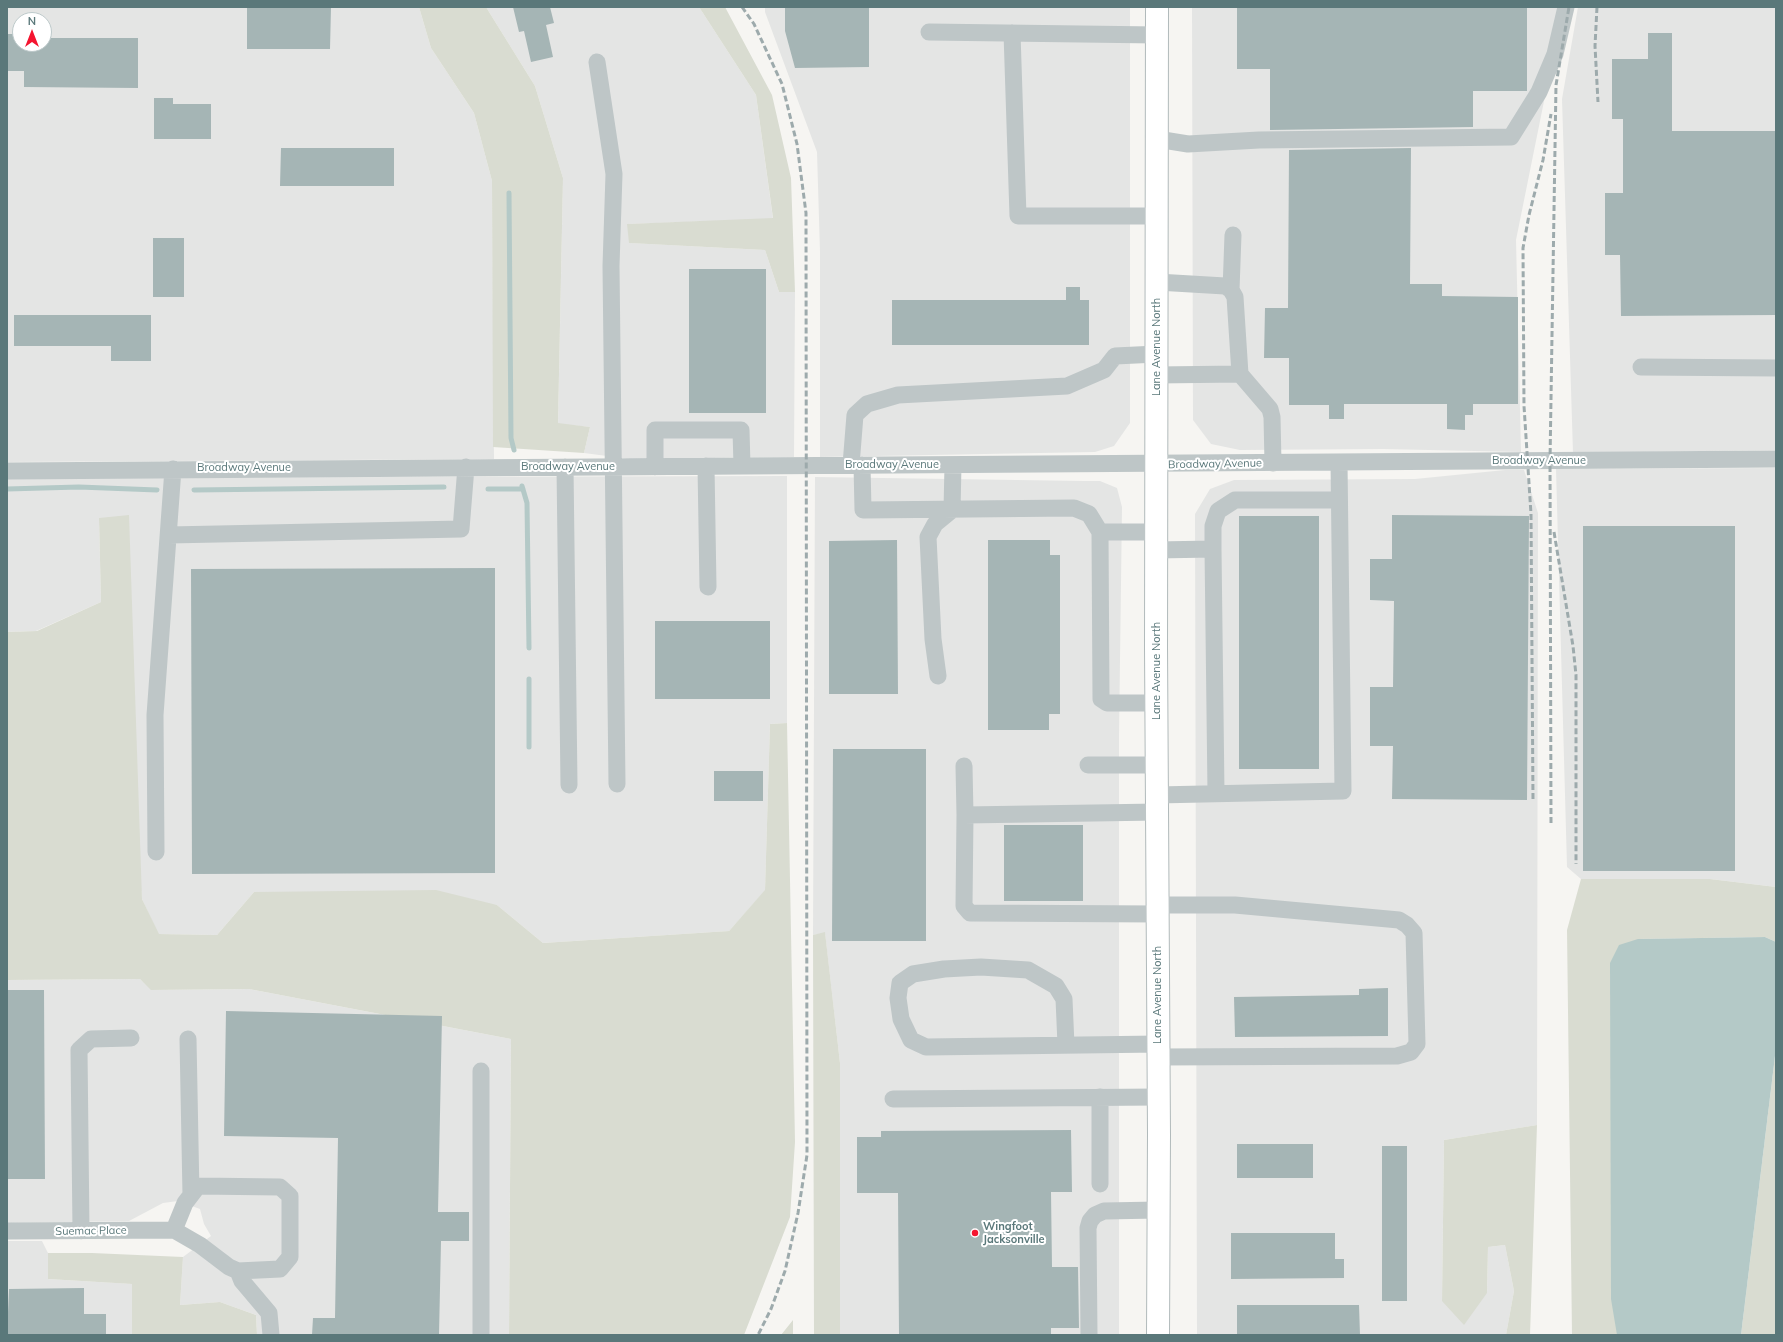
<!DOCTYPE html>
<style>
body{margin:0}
#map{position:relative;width:1783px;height:1342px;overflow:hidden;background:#f6f5f2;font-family:Mulish,sans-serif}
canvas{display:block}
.frame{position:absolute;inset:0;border:8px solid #5a787a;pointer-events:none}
.north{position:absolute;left:12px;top:12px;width:40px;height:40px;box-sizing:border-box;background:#fff;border:1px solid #bdc9ca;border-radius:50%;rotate:0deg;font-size:11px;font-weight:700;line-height:16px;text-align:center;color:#5a787a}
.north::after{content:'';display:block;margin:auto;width:14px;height:18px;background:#f41530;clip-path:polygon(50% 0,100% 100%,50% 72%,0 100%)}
</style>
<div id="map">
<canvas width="1783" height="1342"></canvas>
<div class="frame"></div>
<div class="north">N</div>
</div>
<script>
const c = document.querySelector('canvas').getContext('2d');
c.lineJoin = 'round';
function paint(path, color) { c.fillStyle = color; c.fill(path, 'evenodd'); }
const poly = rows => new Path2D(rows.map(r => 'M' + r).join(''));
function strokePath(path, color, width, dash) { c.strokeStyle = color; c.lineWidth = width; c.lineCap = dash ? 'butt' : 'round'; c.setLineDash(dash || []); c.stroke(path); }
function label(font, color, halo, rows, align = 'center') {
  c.font = font + ' Mulish,sans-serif'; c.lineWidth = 4; c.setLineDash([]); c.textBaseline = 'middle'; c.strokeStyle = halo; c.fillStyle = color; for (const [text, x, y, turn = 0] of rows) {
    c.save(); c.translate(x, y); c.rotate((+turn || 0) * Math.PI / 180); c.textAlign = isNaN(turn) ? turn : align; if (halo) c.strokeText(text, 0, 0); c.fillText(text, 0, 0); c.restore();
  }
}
paint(poly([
 [7,7,419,7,431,48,474,113,492,181,494,459,7,462],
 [20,20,44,20,44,44,20,44],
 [486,7,699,7,756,95,773,219,628,224,630,243,765,250,779,292,795,292,794,457,630,459,584,453,590,427,558,424,563,178,535,86],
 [765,7,1130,7,1130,423,1114,446,1095,452,820,457,820,252,817,152,765,12],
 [1192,7,1563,7,1516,240,1521,452,1383,449,1240,450,1211,444,1193,420],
 [1578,7,1776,7,1776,450,1573,453,1562,99],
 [1776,468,1776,887,1710,879,1581,879,1567,867,1556,469],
 [1505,470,1524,470,1538,513,1537,1125,1444,1140,1442,1301,1487,1293,1488,1247,1505,1245,1514,1291,1506,1335,1197,1335,1195,514,1210,489,1234,480,1415,479],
 [787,476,787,723,770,724,765,891,729,931,543,943,497,905,254,892,217,935,158,934,142,899,99,518,101,602,36,631,7,632,7,478],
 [815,477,1084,481,1100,481,1117,488,1122,507,1119,736,1119,1335,840,1335,840,1063,825,933,813,935],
 [140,979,152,990,249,989,511,1039,509,1335,257,1335,256,1315,220,1302,180,1305,183,1257,211,1236,204,1224,200,1209,178,1201,163,1203,129,1221,7,1223,7,980],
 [7,1241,42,1241,48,1253,48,1279,133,1284,132,1335,7,1335]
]), '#e4e5e4');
paint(poly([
 [419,7,486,7,535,86,563,178,558,423,590,427,584,453,493,447,492,181,474,113,431,48],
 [699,7,725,7,772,95,791,178,795,292,779,292,765,250,629,243,627,224,773,218,756,95],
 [129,515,142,899,159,934,217,935,254,892,436,890,497,905,543,943,729,931,765,890,770,724,787,723,795,1142,790,1217,744,1335,509,1335,511,1039,249,989,151,990,140,979,7,980,7,632,37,631,101,602,99,518],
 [1581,879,1710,879,1776,887,1776,942,1765,937,1638,939,1617,1335,1572,1335,1567,930],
 [825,932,840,1063,840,1335,814,1335,813,935],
 [1776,1048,1776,1335,1741,1335],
 [1537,1125,1530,1335,1506,1335,1514,1291,1505,1245,1488,1247,1487,1293,1464,1325,1442,1301,1444,1140],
 [48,1253,92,1253,183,1257,180,1305,220,1302,256,1315,257,1335,132,1335,132,1284,48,1279],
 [793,1320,793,1335,781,1335]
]), '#d9dcd1');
paint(poly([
 [1765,937,1776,942,1776,1048,1741,1335,1617,1335,1611,1299,1610,963,1619,945,1638,939]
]), '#b4c9c7');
strokePath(poly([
 [509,193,511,438,514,450],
 [522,486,527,503,529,648],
 [7,489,79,487,157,490],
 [488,489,523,489],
 [194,490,444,487],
 [529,747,529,679]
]), '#b4c9c7', 5);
paint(poly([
 [247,7,331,7,330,49,247,49],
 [513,7,550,7,554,23,546,25,553,57,531,62,524,31,519,32],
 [785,7,869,7,869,67,795,68,785,31],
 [1237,7,1527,7,1527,91,1473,91,1473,127,1270,130,1270,69,1237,69],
 [1648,33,1672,33,1672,131,1776,131,1776,315,1621,316,1620,255,1605,255,1605,193,1623,193,1623,119,1612,119,1612,59,1648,59],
 [7,34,20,34,20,44,44,44,44,38,138,38,138,88,24,87,24,71,7,71],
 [154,98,173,98,173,104,211,104,211,139,154,139],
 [281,148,394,148,394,186,280,186],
 [1411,148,1410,284,1442,284,1442,296,1518,297,1518,404,1473,404,1473,415,1465,415,1465,430,1447,429,1447,404,1344,404,1344,419,1329,419,1329,405,1289,405,1289,358,1264,358,1265,308,1288,308,1289,150],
 [153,238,184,238,184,297,153,297],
 [689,269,766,269,766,413,689,413],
 [1066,287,1080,287,1080,300,1089,300,1089,345,892,345,892,300,1066,300],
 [14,315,151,315,151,361,111,361,111,346,14,346],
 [1392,515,1529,516,1527,800,1392,799,1393,746,1370,746,1370,687,1393,687,1394,601,1370,600,1370,559,1392,559],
 [1239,516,1319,516,1319,769,1239,769],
 [1583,526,1735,526,1735,871,1583,871],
 [897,540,898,694,829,694,829,541],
 [988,540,1050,540,1050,555,1060,555,1060,714,1049,714,1049,730,988,730],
 [495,568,495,873,192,874,191,569],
 [655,621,770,621,770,699,655,699],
 [833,749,926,749,926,941,832,941],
 [714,771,763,771,763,801,714,801],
 [1004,825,1083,825,1083,901,1004,901],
 [1388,988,1388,1036,1235,1037,1234,997,1359,995,1359,989],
 [7,990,44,990,45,1179,7,1179],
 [226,1011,442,1016,438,1212,469,1212,469,1241,441,1241,439,1335,312,1335,313,1318,335,1318,338,1138,224,1136],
 [1071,1130,1072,1192,1051,1192,1052,1267,1078,1267,1079,1328,1051,1328,1051,1335,899,1335,898,1193,857,1193,857,1137,881,1137,881,1131],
 [1237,1144,1313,1144,1313,1178,1237,1178],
 [1382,1146,1407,1146,1407,1301,1382,1301],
 [1231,1233,1335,1233,1335,1259,1344,1259,1344,1278,1231,1279],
 [84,1288,84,1314,106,1314,106,1335,7,1335,9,1289],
 [1237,1305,1359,1305,1360,1335,1237,1335]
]), '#a5b5b5');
const major = poly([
 [1157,7,1156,647,1159,1134,1158,1335]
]);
strokePath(major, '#b1babb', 24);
strokePath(poly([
 [929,32,1157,35],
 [1012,33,1018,216,1157,216],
 [597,62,614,174,611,266,617,784],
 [1157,139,1188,144,1259,140,1511,137,1539,92,1555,54,1566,7],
 [1157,282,1225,286,1231,290,1235,297,1240,374,1270,409,1272,417,1273,463],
 [1231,290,1233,235],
 [1641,367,1776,368],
 [1156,375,1240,374],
 [851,465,855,415,867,404,898,395,1067,386,1104,370,1115,356,1157,354],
 [862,465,863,510,1074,508,1089,514,1100,532],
 [706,466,708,587],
 [565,467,569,785],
 [655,467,655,430,741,430,742,466],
 [7,471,1776,459],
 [1156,532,1100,532,1101,699,1107,703,1157,703],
 [169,535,461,529,466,467],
 [1213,549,1213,526,1218,511,1235,500,1339,500],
 [1156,550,1213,549,1216,793],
 [938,676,933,639,928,537,935,524,952,510,953,465],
 [1088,765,1157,765],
 [964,766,965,815],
 [1157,795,1343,791,1339,462],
 [1158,812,965,815,964,906,970,913,1158,914],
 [156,852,155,715,173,469],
 [1158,905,1235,905,1399,920,1407,925,1414,933,1417,1044,1411,1052,1397,1056,1159,1057],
 [188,1039,191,1195],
 [1066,1045,1064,999,1056,986,1028,970,981,967,944,969,913,974,900,983,898,998,901,1019,911,1040,926,1047,1159,1044],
 [481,1071,481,1335],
 [1100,1097,1100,1184],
 [893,1099,1159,1097],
 [198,1186,280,1187,290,1196,290,1257,280,1269,238,1271,229,1267,200,1245,174,1230,185,1203,198,1186],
 [7,1231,174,1230],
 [81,1231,79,1050,91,1039,131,1038],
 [238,1271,242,1281,269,1313,271,1335],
 [1089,1335,1088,1228,1090,1221,1095,1215,1104,1211,1158,1210]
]), '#bec6c7', 17);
strokePath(major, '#fff', 22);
strokePath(poly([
 [742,7,754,24,782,84,797,144,806,213,807,1155,798,1213,785,1271,771,1309,758,1335],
 [1597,7,1595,46,1598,102],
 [1554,532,1573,646,1576,675,1576,864],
 [1533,799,1531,514,1524,406,1523,248,1529,215,1543,160,1551,114],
 [1551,823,1550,461,1556,85,1569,7]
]), '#9daaac', 3, [6, 3]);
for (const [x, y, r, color] of [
 [975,1233,4,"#f41530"]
]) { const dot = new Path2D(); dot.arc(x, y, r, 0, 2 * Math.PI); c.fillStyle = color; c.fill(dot); strokePath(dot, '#fff', 1.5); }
label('11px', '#5a787a', '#fff', [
 ["Lane Avenue North",1157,347,-90],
 ["Broadway Avenue",1539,461],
 ["Broadway Avenue",1215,464,-1],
 ["Broadway Avenue",892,465],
 ["Broadway Avenue",568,467],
 ["Broadway Avenue",244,468],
 ["Lane Avenue North",1157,671,-90],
 ["Lane Avenue North",1158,995,-90],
 ["Suemac Place",91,1231,-1]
]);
label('bold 11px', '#5a787a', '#fff', [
 ["Wingfoot",983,1227],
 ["Jacksonville",983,1240]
], 'left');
</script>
